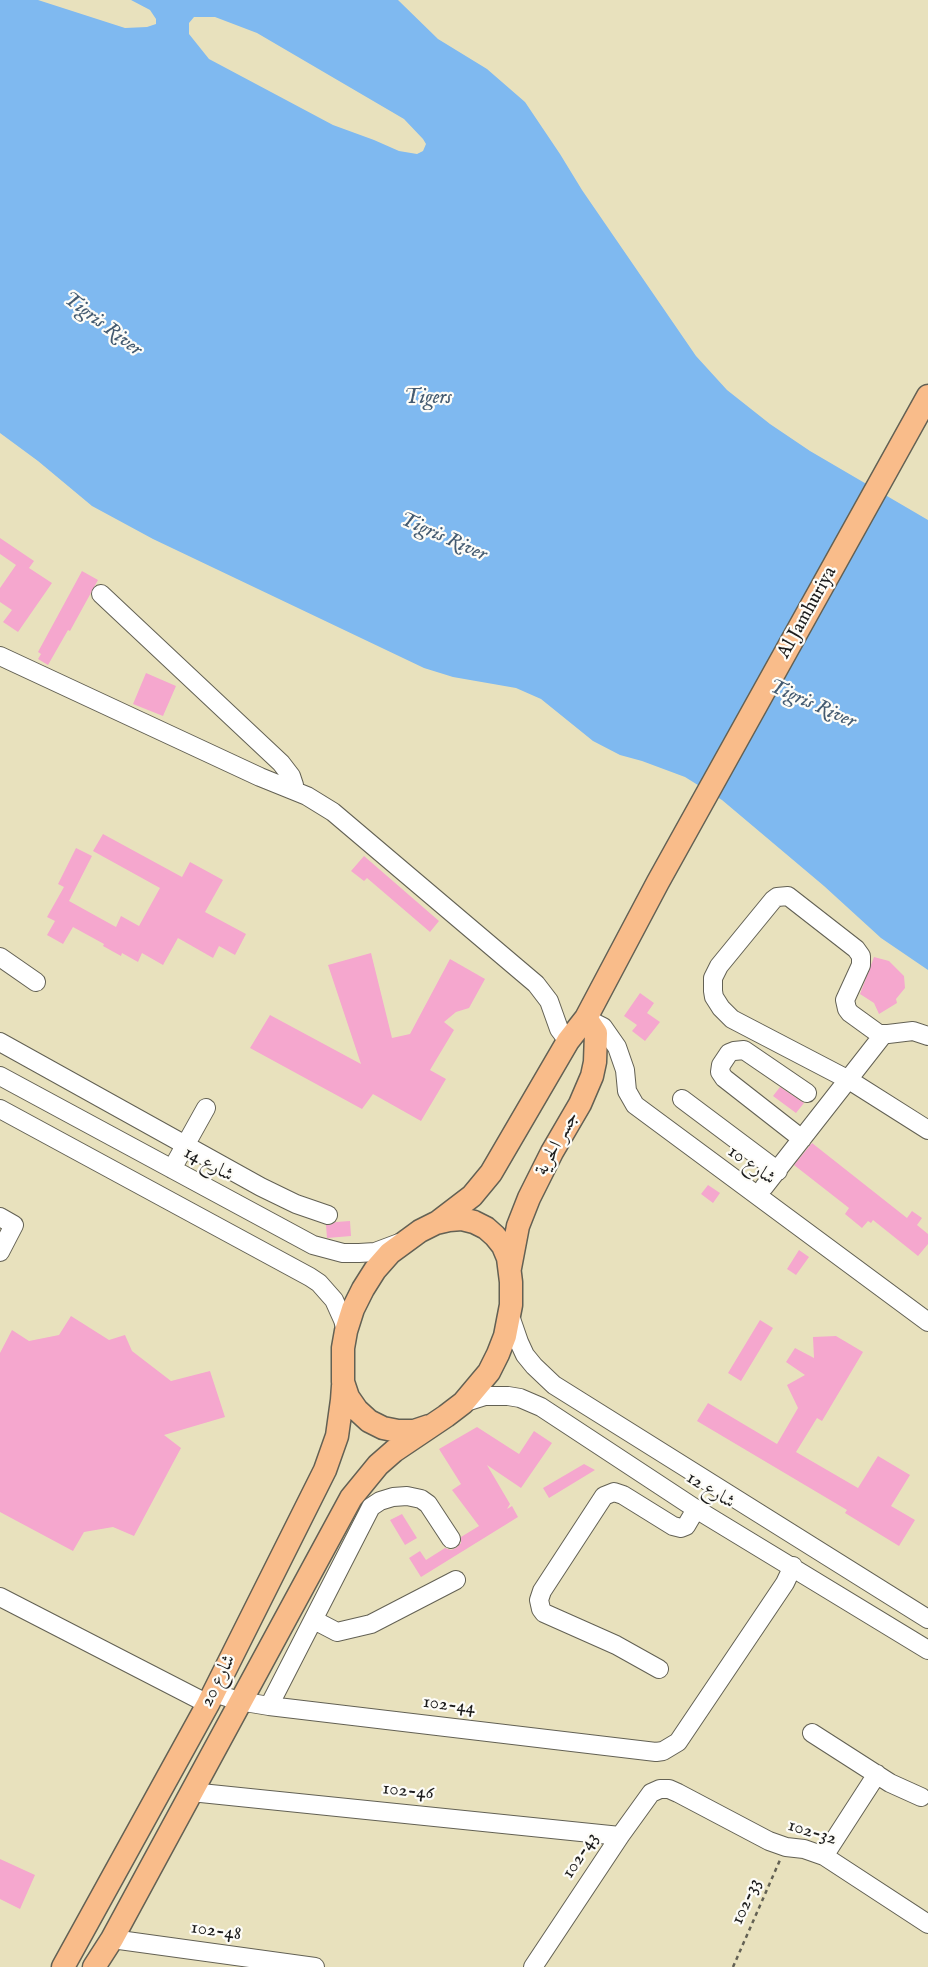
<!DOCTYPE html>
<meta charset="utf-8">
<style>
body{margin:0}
canvas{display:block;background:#e8e1bd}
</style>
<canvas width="928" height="1967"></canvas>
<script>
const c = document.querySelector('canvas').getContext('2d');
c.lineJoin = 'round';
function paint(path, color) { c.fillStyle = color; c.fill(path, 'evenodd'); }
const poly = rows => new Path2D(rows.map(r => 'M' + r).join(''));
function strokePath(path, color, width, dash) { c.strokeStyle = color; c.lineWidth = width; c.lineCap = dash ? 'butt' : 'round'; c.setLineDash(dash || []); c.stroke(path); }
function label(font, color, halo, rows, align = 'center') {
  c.font = font + ' "IM FELL English",Amiri,serif'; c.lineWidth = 4.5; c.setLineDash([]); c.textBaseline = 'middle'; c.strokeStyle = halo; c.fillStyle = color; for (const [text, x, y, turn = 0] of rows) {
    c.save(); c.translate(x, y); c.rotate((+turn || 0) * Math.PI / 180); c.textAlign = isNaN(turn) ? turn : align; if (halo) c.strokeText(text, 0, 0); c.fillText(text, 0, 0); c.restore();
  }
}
paint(poly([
 [0,0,38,0,125,28,147,27,156,24,156,19,150,10,131,0,398,0,438,39,487,69,525,102,560,154,582,190,696,356,727,390,770,424,810,451,928,520,928,970,881,938,824,886,722,800,685,777,642,761,620,755,593,741,541,699,516,688,453,677,424,668,153,539,92,506,38,461,0,433],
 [194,17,215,17,257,33,404,119,423,139,426,144,423,151,417,154,399,151,374,140,333,125,209,59,189,34,189,23]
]), '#7fb9f0');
paint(poly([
 [0,538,34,561,29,568,52,583,18,632,3,622,12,610,0,602,0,588,16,565,0,554],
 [82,571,98,580,70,631,68,630,48,665,38,659,41,654,38,652],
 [146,673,176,686,163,716,133,704],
 [103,834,182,877,190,862,223,880,205,912,246,934,235,955,219,946,213,958,178,938,163,965,142,953,138,962,122,953,121,956,103,946,104,944,73,927,63,944,47,935,55,921,47,917,64,887,58,884,76,848,92,856,69,901,116,927,121,916,139,926,160,888,93,851],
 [364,856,439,921,430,932,367,878,364,881,351,871],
 [371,953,392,1038,410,1034,450,959,485,979,469,1008,456,1012,444,1022,454,1030,430,1070,446,1079,421,1121,373,1094,362,1109,250,1048,270,1015,361,1064,328,965],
 [874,957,889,961,904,976,905,988,896,999,897,1003,879,1014,874,1003,860,994],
 [640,993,654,1003,647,1013,660,1022,645,1041,632,1031,637,1025,624,1016],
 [780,1087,804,1103,796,1113,773,1096],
 [812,1143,907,1218,912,1211,922,1218,917,1225,928,1234,928,1244,918,1256,873,1220,871,1223,868,1221,862,1228,845,1214,849,1208,794,1165],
 [708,1185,720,1193,713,1203,701,1194],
 [350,1221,351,1236,327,1238,326,1225,330,1225,336,1222],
 [799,1250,809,1257,796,1275,787,1269],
 [71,1316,109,1340,125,1335,132,1351,171,1381,210,1371,225,1417,164,1435,181,1448,134,1536,113,1527,84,1532,73,1551,0,1512,0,1353,12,1330,29,1341,59,1335],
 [760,1320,773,1328,741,1381,728,1373],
 [836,1336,863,1352,822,1421,817,1418,796,1452,858,1488,878,1456,910,1475,891,1506,915,1520,899,1546,845,1513,847,1510,697,1421,708,1403,777,1444,798,1408,787,1385,805,1375,786,1362,795,1348,814,1358,813,1337],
 [477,1427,519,1454,534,1431,552,1443,521,1488,487,1465,510,1504,507,1509,512,1506,518,1517,421,1577,409,1558,420,1551,426,1560,445,1548,451,1550,456,1548,461,1543,461,1537,479,1526,452,1490,461,1484,439,1449],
 [584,1464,595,1470,549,1498,543,1488],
 [402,1514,417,1538,405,1545,390,1520],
 [0,1859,35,1875,20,1909,0,1899]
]), '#f5a7ce');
const minor = poly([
 [101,594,281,763,291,776,294,785,293,790],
 [0,656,260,777,307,796,333,812,536,984,549,1001,559,1029,568,1041],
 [0,957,36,982],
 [587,1019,603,1027,617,1047,625,1070,627,1091,635,1105,928,1322],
 [928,1036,913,1031,888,1034,879,1034,850,1013,847,1009,845,1000,861,965,861,956,856,949,788,896,777,897,773,900,719,966,713,978,713,991,714,997,721,1008,732,1019,849,1080,928,1130],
 [0,1042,261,1187,296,1204,328,1215],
 [0,1076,313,1245,343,1253,359,1253,375,1252,399,1243],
 [682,1099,778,1171],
 [0,1109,310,1277,319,1283,334,1300,343,1320,346,1331],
 [802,1139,724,1078,720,1072,721,1065,729,1053,734,1051,744,1050,807,1093],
 [172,1169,206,1108],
 [764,1187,883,1035],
 [0,1217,14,1225,0,1252],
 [510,1316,519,1342,525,1355,534,1366,554,1385,928,1619],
 [463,1403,485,1396,508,1396,520,1398,541,1407,696,1509,928,1650],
 [0,1597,208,1704],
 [314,1620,337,1632,371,1624,456,1580],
 [659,1669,616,1645,544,1613,541,1609,539,1600,542,1591,604,1496,614,1492,623,1495,673,1526,681,1528,686,1526,696,1509],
 [214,1693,239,1701,269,1706,656,1752,663,1751,678,1742,785,1583,793,1566],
 [269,1706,371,1507,380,1501,393,1497,407,1496,421,1499,428,1504,451,1539],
 [812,1733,890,1783,921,1797],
 [191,1792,620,1836],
 [824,1856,877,1774],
 [112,1939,315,1967],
 [533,1967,620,1836,651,1793,660,1789,669,1789,678,1793,769,1841,786,1847,804,1849,824,1856,928,1924]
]);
const major = poly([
 [438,1222,472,1196,491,1173,568,1041,586,1018,658,882,928,396],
 [510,1268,518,1226,529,1198,552,1152,580,1104,592,1076,595,1062,596,1033,586,1018],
 [63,1967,208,1704,325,1470,337,1436,342,1400,343,1386],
 [94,1967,112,1939,351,1498,378,1465,394,1451,446,1416,463,1403,489,1372,498,1354,505,1336,511,1305,511,1282,508,1258,503,1246,495,1236,486,1228,474,1222,462,1219,449,1220,436,1223,420,1231,390,1253,375,1270,363,1289,353,1309,346,1331,343,1348,343,1382,348,1397,357,1410,369,1421,383,1428,398,1431,414,1431,429,1426]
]);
strokePath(minor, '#636154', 20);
strokePath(major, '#636154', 25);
strokePath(poly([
 [733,1967,780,1860]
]), '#636154', 2.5, [4, 4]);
strokePath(minor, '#fff', 18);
strokePath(major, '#f9bc8a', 22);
label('19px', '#1c1c1c', '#fdfcf7', [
 ["Al Jamhuriya",808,613,-61],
 ["جسر الحرية",558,1144,-61],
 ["شارع 14",208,1165,29],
 ["شارع 10",751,1166,36],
 ["شارع 12",710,1491,32],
 ["شارع 20",219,1681,-63],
 ["102-44",449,1706,7],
 ["102-46",408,1792,6],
 ["102-32",812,1833,17],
 ["102-43",581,1856,-57],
 ["102-33",747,1902,-66],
 ["102-48",216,1932,8]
]);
label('italic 20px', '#445b71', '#fdfcf7', [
 ["Tigris River",102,325,37],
 ["Tigers",428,399],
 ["Tigris River",443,538,24],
 ["Tigris River",812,705,24]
]);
</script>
